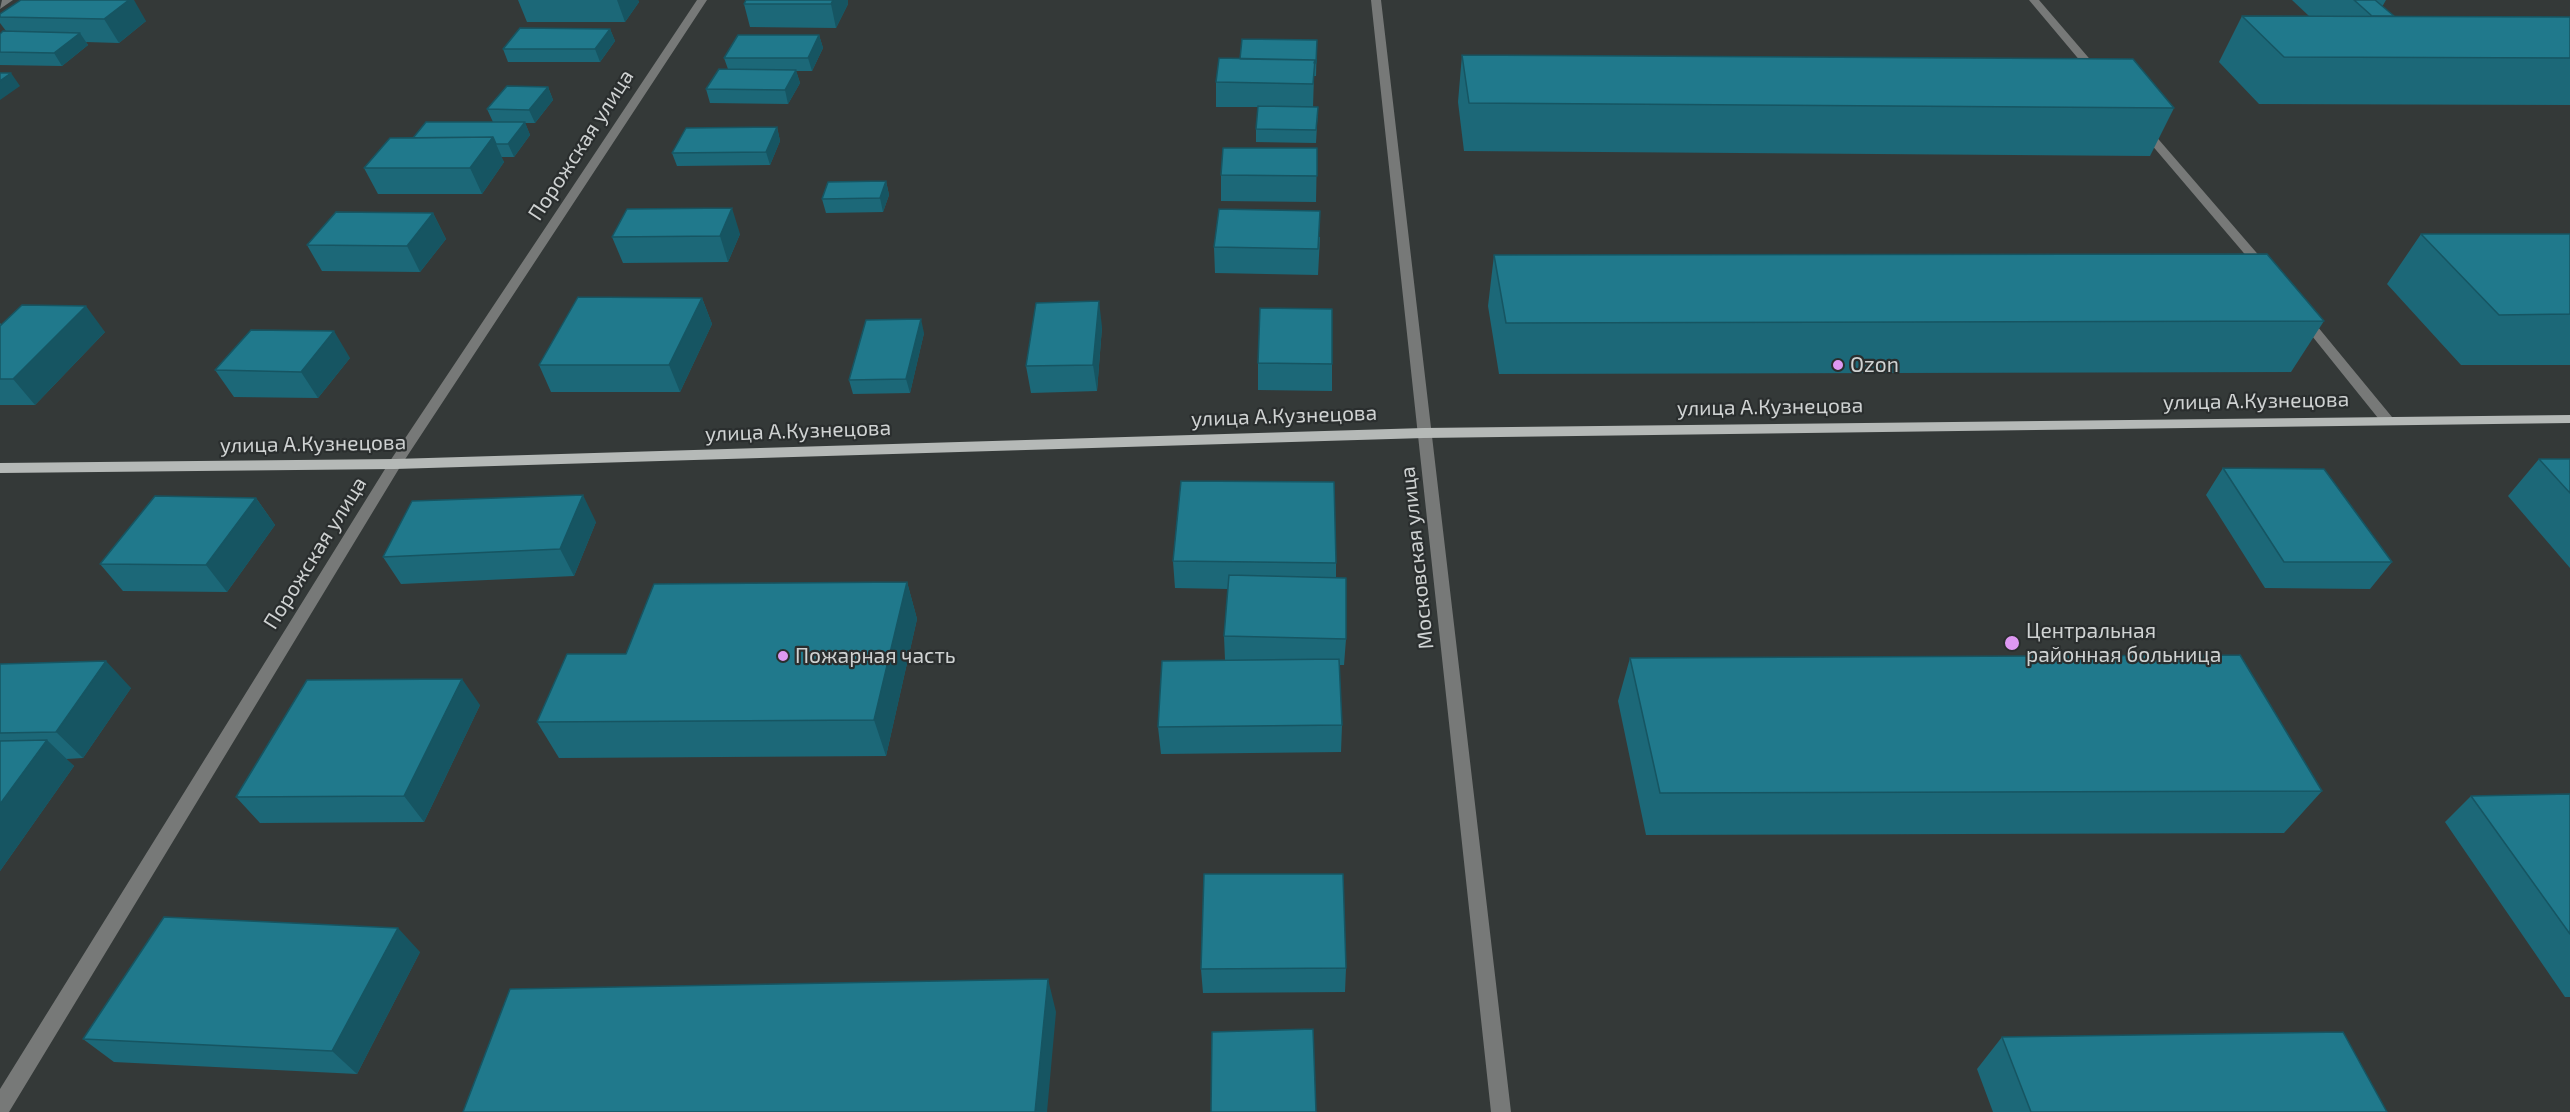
<!DOCTYPE html>
<meta charset="utf-8">
<style>
body{margin:0}
canvas{display:block;background:#343938}
</style>
<canvas width="2570" height="1112"></canvas>
<script>
const c = document.querySelector('canvas').getContext('2d');
c.lineJoin = 'round';
const poly = rows => new Path2D(rows.map(r => 'M' + r).join(''));
function paint(path, color) { c.fillStyle = color; c.fill(path, 'evenodd'); }
function strokePath(path, color, width, dash) { c.strokeStyle = color; c.lineWidth = width; c.lineCap = dash ? 'butt' : 'round'; c.setLineDash(dash || []); c.stroke(path); }
function label(font, color, halo, rows, align = 'center') {
  c.font = font + ' "Exo 2",sans-serif'; c.lineWidth = 4.5; c.setLineDash([]); c.textBaseline = 'middle'; c.strokeStyle = halo; c.fillStyle = color; for (const [text, x, y, turn = 0] of rows) {
    c.save(); c.translate(x, y); c.rotate((+turn || 0) * Math.PI / 180); c.textAlign = isNaN(turn) ? turn : align; if (halo) c.strokeText(text, 0, 0); c.fillText(text, 0, 0); c.restore();
  }
}
paint(poly([
 [2,0,13,0,0,9,2,0],
 [697,0,707,0,400,467,9,1112,0,1112,0,1089,390,461,697,0],
 [1371,0,1381,0,1511,1112,1491,1112,1371,0],
 [2029,0,2039,0,2100,71,2100,75,2092,75,2029,0],
 [2143,125,2147,126,2268,266,2268,272,2260,272,2139,130,2138,128,2143,125],
 [2304,314,2308,315,2392,417,2394,420,2392,423,2382,423,2300,321,2298,318,2304,314]
]), '#777978');
paint(poly([
 [2570,415,2570,423,1424,438,395,469,0,473,0,463,395,459,1424,428,2570,415]
]), '#b5b9b7');
paint(poly([
 [21,0,146,21,119,43,86,42,88,45,62,66,0,65,0,34,6,31,0,23,0,14],
 [518,0,638,0,639,2,625,22,527,22],
 [746,0,848,0,848,4,836,28,750,27,744,4],
 [2292,0,2386,0,2382,7,2394,16,2570,17,2570,105,2259,104,2219,62,2242,16,2309,16],
 [610,29,615,41,600,62,508,62,503,49],
 [819,35,823,48,812,71,796,71,800,83,788,104,710,103,706,89,728,69,724,58],
 [1317,40,1316,76,1314,76,1313,107,1318,107,1316,143,1256,142,1256,129,1258,107,1216,107,1216,82,1240,59],
 [1462,55,2174,108,2150,156,1464,151,1458,102],
 [548,87,553,100,535,123,525,123,530,135,514,157,501,157,504,162,482,194,378,194,364,168,413,138,493,122,487,109],
 [777,127,780,141,770,165,677,166,672,153],
 [1317,148,1316,202,1221,201,1221,175],
 [886,181,889,195,883,212,826,213,822,199],
 [433,213,446,239,420,272,322,271,307,245],
 [740,234,728,262,623,263,612,237],
 [2421,234,2570,234,2570,365,2461,365,2387,284],
 [1320,237,1318,275,1215,273,1214,247],
 [1494,255,2324,321,2291,372,1499,374,1488,306],
 [702,298,712,324,680,392,551,392,539,365],
 [0,323,2,325,105,332,35,405,0,405],
 [1102,327,1097,391,1031,393,1026,366],
 [924,333,910,393,853,394,849,380],
 [350,358,318,398,234,397,215,370],
 [1258,363,1332,364,1332,391,1258,390],
 [2539,459,2570,459,2570,568,2508,496],
 [2223,468,2392,562,2370,589,2265,588,2206,495],
 [256,498,275,525,227,592,123,591,100,564],
 [596,522,574,576,401,584,383,557],
 [1173,561,1336,563,1336,578,1346,639,1344,665,1339,665,1342,725,1341,752,1161,754,1158,727,1225,660,1224,636,1228,589,1175,588],
 [907,582,917,619,886,756,559,758,537,722,626,654],
 [1630,658,2322,791,2284,833,1646,835,1618,701],
 [0,664,131,688,83,758,66,759,74,766,0,871],
 [480,705,424,822,260,823,236,797],
 [2570,794,2570,997,2565,997,2445,822,2471,796],
 [420,952,357,1074,114,1062,83,1039],
 [1346,968,1345,992,1203,993,1201,969],
 [2002,1037,2387,1112,1993,1112,1977,1069]
]), '#1c6878');
paint(poly([
 [122,0,134,0,146,21,119,43,104,19],
 [617,0,638,0,639,2,625,22],
 [833,0,848,0,848,4,836,28,831,4],
 [610,29,615,41,600,62,595,49],
 [80,33,88,45,62,66,54,53],
 [819,35,823,48,812,71,808,58],
 [796,70,800,83,788,104,785,90],
 [11,73,20,86,0,100,0,81],
 [548,87,553,100,535,123,529,110],
 [525,122,530,135,514,157,508,144],
 [777,127,780,141,770,165,766,152],
 [493,137,504,162,482,194,470,168],
 [886,181,889,195,883,212,880,198],
 [732,208,740,234,728,262,720,236],
 [433,213,446,239,420,272,407,246],
 [702,298,712,324,680,392,669,365],
 [1099,301,1102,327,1097,391,1093,365],
 [86,306,105,332,35,405,13,379],
 [921,319,924,333,910,393,906,379],
 [334,331,350,358,318,398,301,372],
 [583,495,596,522,574,576,560,549],
 [256,498,275,525,227,592,206,565],
 [907,582,917,619,886,756,874,720],
 [106,661,131,688,83,758,56,732],
 [462,679,480,705,424,822,404,796],
 [47,740,74,766,0,871,0,804],
 [398,928,420,952,357,1074,332,1051],
 [1048,979,1056,1012,1047,1112,1035,1112]
]), '#165562');
const building = poly([
 [21,0,129,0,104,19,0,17,0,14,21,0],
 [746,0,833,0,831,4,744,4,746,0],
 [2354,0,2375,0,2394,16,2372,16,2354,0],
 [2242,16,2570,17,2570,58,2284,57,2242,16],
 [520,28,610,29,595,49,503,49,520,28],
 [3,31,80,33,54,53,0,52,0,34,3,31],
 [738,35,819,35,808,58,724,58,738,35],
 [1242,39,1317,40,1316,63,1314,63,1315,60,1240,59,1242,39],
 [1462,55,2133,59,2174,108,1469,103,1462,55],
 [1219,58,1315,60,1313,84,1216,82,1219,58],
 [719,69,796,70,785,90,706,89,719,69],
 [0,73,11,73,0,81,0,73],
 [507,86,548,87,529,110,487,109,507,86],
 [1258,106,1318,107,1316,130,1256,129,1258,106],
 [426,122,525,122,508,144,496,144,493,137,413,138,426,122],
 [777,127,766,152,672,153,686,128,777,127],
 [493,137,470,168,364,168,390,138,493,137],
 [1223,148,1317,148,1317,176,1221,175,1223,148],
 [886,181,880,198,822,199,828,182,886,181],
 [732,208,720,236,612,237,627,209,732,208],
 [1219,209,1320,211,1318,249,1214,247,1219,209],
 [336,212,433,213,407,246,307,245,336,212],
 [2421,234,2570,234,2570,314,2499,315,2421,234],
 [2267,254,2324,321,1506,323,1494,255,2267,254],
 [578,297,702,298,669,365,539,365,578,297],
 [1099,301,1093,365,1026,366,1036,303,1099,301],
 [22,305,86,306,13,379,0,379,0,326,22,305],
 [1260,308,1332,309,1332,364,1258,363,1260,308],
 [921,319,906,379,849,380,866,320,921,319],
 [251,330,334,331,301,372,215,370,251,330],
 [2539,459,2570,459,2570,493,2539,459],
 [2223,468,2324,469,2392,562,2284,562,2223,468],
 [1181,481,1334,482,1336,563,1173,561,1181,481],
 [583,495,560,549,383,557,412,501,583,495],
 [155,496,256,498,206,565,100,564,155,496],
 [1229,575,1346,578,1346,639,1224,636,1229,575],
 [907,582,874,720,537,722,567,654,626,654,654,584,907,582],
 [2240,655,2322,791,1660,793,1630,658,2240,655],
 [1339,659,1342,725,1158,727,1162,661,1339,659],
 [106,661,56,732,0,733,0,664,106,661],
 [462,679,404,796,236,797,307,680,462,679],
 [47,740,0,804,0,741,47,740],
 [2570,794,2570,934,2471,796,2570,794],
 [1204,874,1343,874,1346,968,1201,969,1204,874],
 [164,917,398,928,332,1051,83,1039,164,917],
 [1048,979,1035,1112,463,1112,510,989,1048,979],
 [1313,1029,1316,1112,1211,1112,1212,1032,1313,1029],
 [2343,1032,2387,1112,2031,1112,2002,1037,2343,1032]
]);
paint(building, '#20798c');
strokePath(building, '#165562', 1.5);
for (const [x, y, r, color] of [
 [1838,365,6,"#de98f2"],
 [2012,643,8,"#de98f2"],
 [783,656,6,"#de98f2"]
]) { const dot = new Path2D(); dot.arc(x, y, r, 0, 2 * Math.PI); c.fillStyle = color; c.fill(dot); strokePath(dot, '#2a2e2e', 2); }
label('21px', '#cfd2d2', '#2a2e2e', [
 ["Порожская улица",581,145,-57],
 ["улица А.Кузнецова",2256,401,-1],
 ["улица А.Кузнецова",1770,407,-1],
 ["улица А.Кузнецова",1284,416,-2],
 ["улица А.Кузнецова",798,431,-2],
 ["улица А.Кузнецова",313,444,-1],
 ["Порожская улица",315,553,-58],
 ["Московская улица",1417,558,-96]
]);
label('21px', '#cfd2d2', '#2a2e2e', [
 ["Ozon",1850,365],
 ["Центральная",2026,631],
 ["районная больница",2026,655],
 ["Пожарная часть",795,656]
], 'left');
</script>
